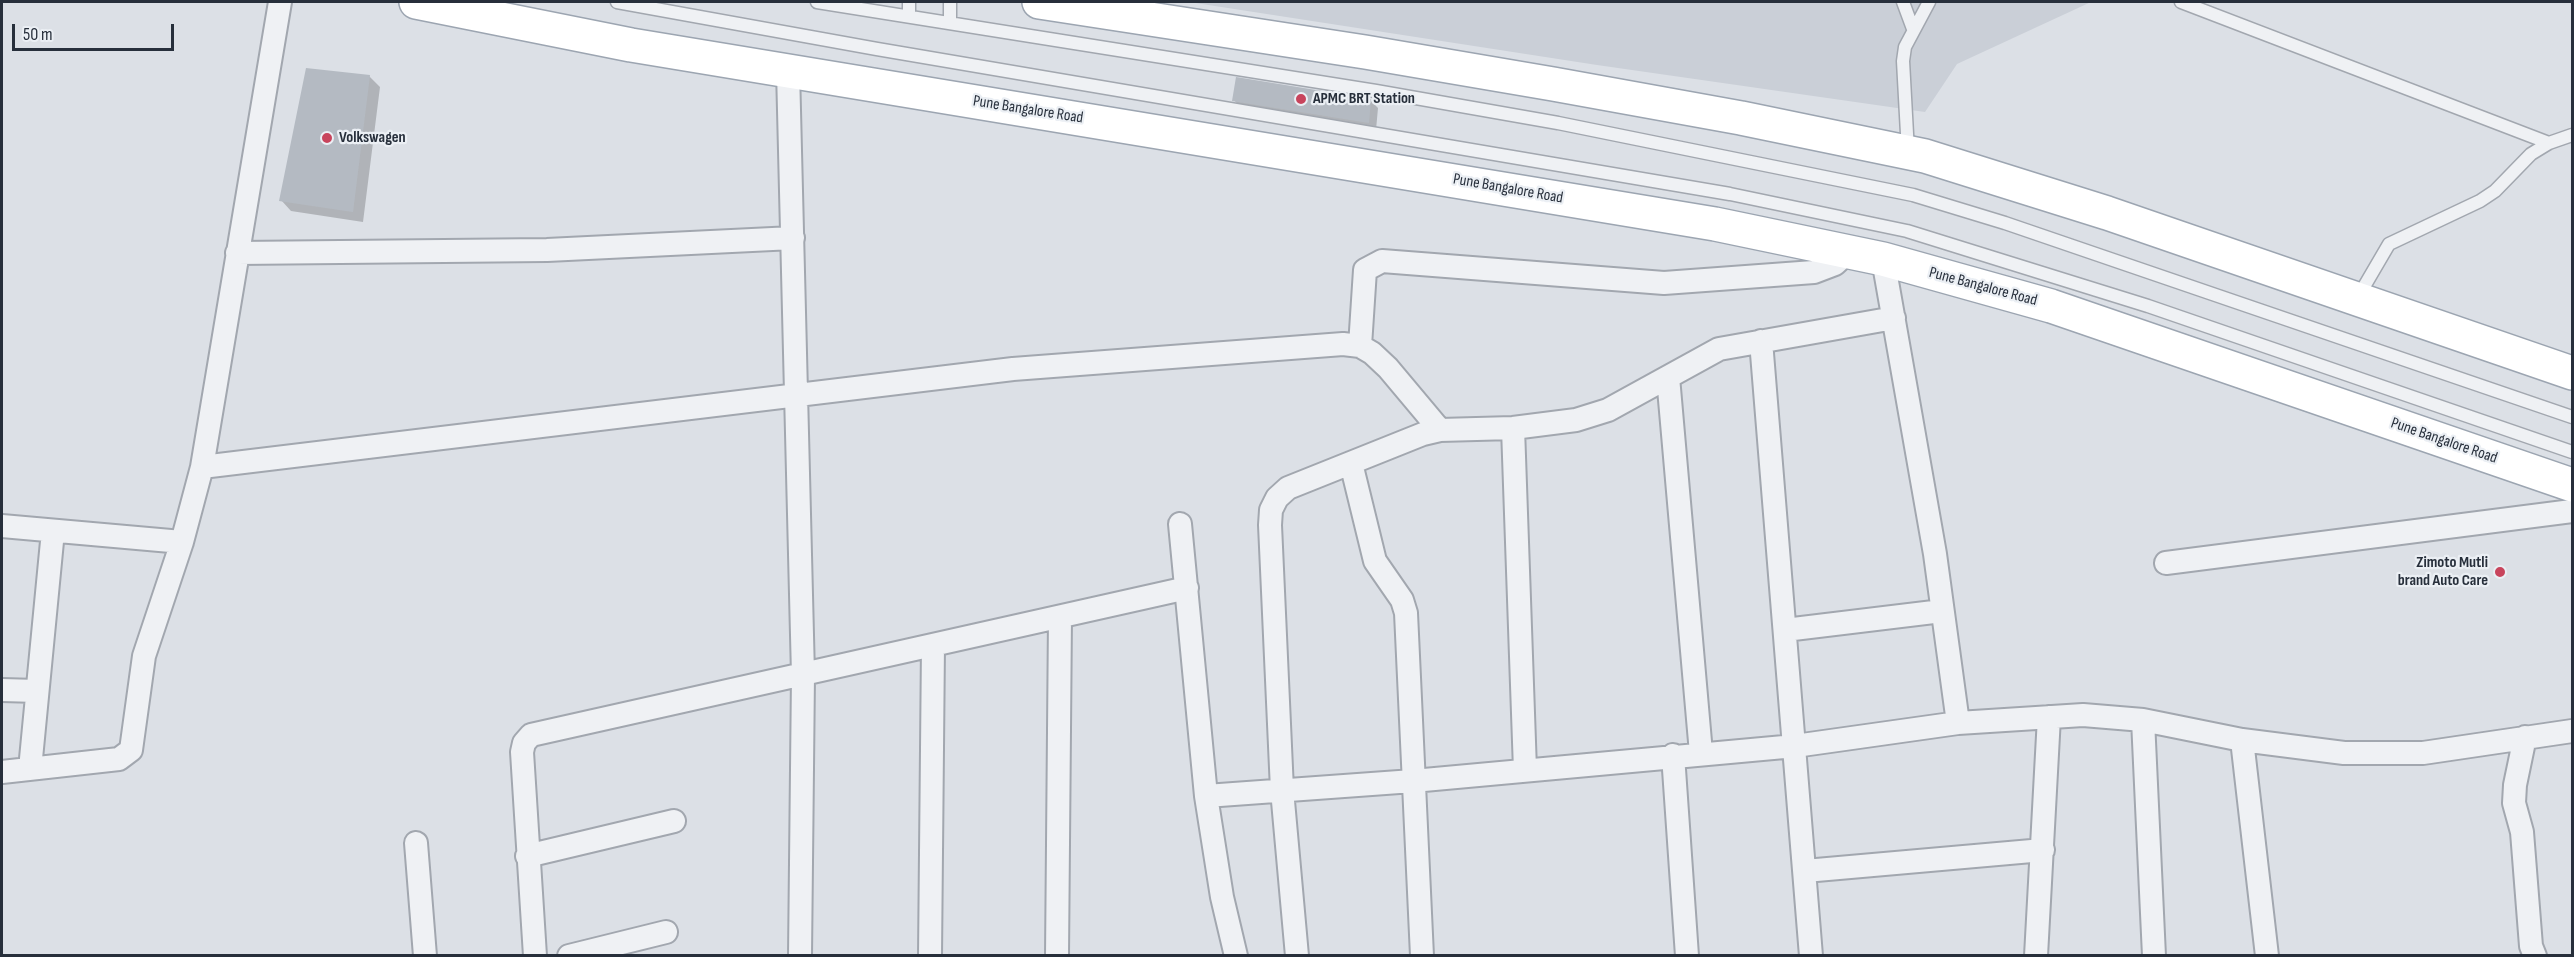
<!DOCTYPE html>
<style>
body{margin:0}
#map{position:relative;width:2574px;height:957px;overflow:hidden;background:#dce0e6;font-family:"Sofia Sans Condensed",sans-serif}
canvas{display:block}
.frame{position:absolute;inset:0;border:3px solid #272f3b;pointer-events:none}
.scale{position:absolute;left:12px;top:24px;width:162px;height:27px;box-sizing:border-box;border:3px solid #272f3b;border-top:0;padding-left:8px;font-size:18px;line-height:21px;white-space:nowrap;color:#272f3b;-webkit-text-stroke:4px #ebeff4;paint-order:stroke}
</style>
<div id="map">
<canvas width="2574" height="957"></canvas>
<div class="frame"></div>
<div class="scale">50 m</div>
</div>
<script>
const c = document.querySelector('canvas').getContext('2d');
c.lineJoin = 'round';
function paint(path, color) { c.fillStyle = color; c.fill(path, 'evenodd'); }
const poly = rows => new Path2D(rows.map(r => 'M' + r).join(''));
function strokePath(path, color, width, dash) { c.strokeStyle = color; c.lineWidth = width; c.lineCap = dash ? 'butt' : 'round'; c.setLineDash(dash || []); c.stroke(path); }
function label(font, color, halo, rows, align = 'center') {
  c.font = font + ' "Sofia Sans Condensed",sans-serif'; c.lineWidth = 4.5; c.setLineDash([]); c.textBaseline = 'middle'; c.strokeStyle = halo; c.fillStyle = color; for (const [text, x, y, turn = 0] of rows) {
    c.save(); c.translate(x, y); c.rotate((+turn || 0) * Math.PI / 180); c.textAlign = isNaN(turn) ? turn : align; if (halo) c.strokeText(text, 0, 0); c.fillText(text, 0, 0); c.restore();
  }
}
paint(poly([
 [1189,2,2091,2,1957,64,1925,112,1597,65]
]), '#cacfd7');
paint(poly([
 [369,76,380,87,363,222,291,211,281,200],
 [1234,100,1370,100,1378,108,1376,130,1241,108]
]), '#0003');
paint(poly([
 [306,68,370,75,353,212,279,201],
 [1236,77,1371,99,1369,123,1232,101]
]), '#b4bac2');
const service = poly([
 [617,2,877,49,1730,194,1907,231,2148,306,2572,452],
 [817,2,1376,91,1558,123,1913,195,2005,223,2572,417],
 [909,2,909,15],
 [950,2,950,22],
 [1903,2,1913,29],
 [2181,2,2549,143],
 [1908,152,1903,61,1905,47,1929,2],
 [2358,297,2389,244,2480,201,2495,191,2531,154,2549,143,2572,135]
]);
const minor = poly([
 [788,70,803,675,800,956],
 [237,253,547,250,793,238],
 [1883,259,1935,554,1958,723],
 [1761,341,1811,956],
 [1360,346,1365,270,1382,261,1664,283,1814,272,1835,264,1848,252],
 [1668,377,1701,753],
 [1513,428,1525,770],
 [1351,463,1375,561,1402,600,1406,613,1422,956],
 [202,467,1013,369,1343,344,1360,346,1372,353,1388,368,1440,430],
 [1180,524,1206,796,1222,897,1236,956],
 [2,526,182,542],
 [2166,563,2572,511],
 [1785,630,1942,611],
 [2,690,37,691],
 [2143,720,2154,956],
 [2525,737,2515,785,2514,803,2522,832,2531,946,2535,956],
 [2242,740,2267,956],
 [1673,755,1687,956],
 [30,769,53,531],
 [2,772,119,759,131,750,144,656,182,542,202,467,280,2],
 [1206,796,1413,781,1795,746,1958,723,2083,715,2143,720,2242,740,2344,753,2423,753,2572,731],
 [416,843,425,956],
 [527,856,674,821],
 [1805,871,2043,850],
 [535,956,522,752,524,743,531,735,1187,588],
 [569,956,666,932],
 [930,956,933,645],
 [1057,956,1060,617],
 [1297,956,1282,790,1270,525,1271,510,1277,498,1288,488,1423,434,1440,430,1513,428,1576,420,1608,410,1719,349,1894,318],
 [2036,956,2049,717]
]);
const primary = poly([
 [416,2,631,45,1715,224,1883,259,2051,306,2572,485],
 [1039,2,1365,52,1553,84,1741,118,1925,156,2107,213,2572,373]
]);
strokePath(service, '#a2a7af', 15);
strokePath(minor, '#a2a7af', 26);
strokePath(primary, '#9ca5b1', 36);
strokePath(service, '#eff1f4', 12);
strokePath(minor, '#eff1f4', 22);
strokePath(primary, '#fff', 33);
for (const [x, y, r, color] of [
 [1301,99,6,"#c8445c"],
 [327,138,6,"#c8445c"],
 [2500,572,6,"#c8445c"]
]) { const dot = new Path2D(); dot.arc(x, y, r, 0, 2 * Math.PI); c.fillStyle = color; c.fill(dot); strokePath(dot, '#ebeff4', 2); }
label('bold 16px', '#272f3b', '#ebeff4', [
 ["APMC BRT Station",1313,99],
 ["Volkswagen",339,138],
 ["Zimoto Mutli",2488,563,"right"],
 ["brand Auto Care",2488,581,"right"]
], 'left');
label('16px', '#272f3b', '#ebeff4', [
 ["Pune Bangalore Road",1028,110,9],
 ["Pune Bangalore Road",1508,189,10],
 ["Pune Bangalore Road",1983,287,15],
 ["Pune Bangalore Road",2444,441,19]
]);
</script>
